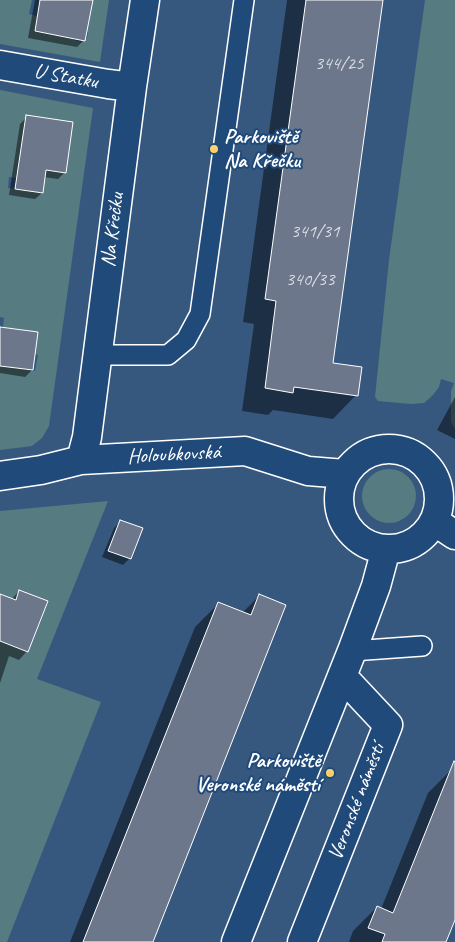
<!DOCTYPE html>
<meta charset="utf-8">
<style>
body{margin:0}
canvas{display:block;background:#36587f}
</style>
<canvas width="455" height="942"></canvas>
<script>
const c = document.querySelector('canvas').getContext('2d');
c.lineJoin = 'round';
function paint(path, color) { c.fillStyle = color; c.fill(path, 'evenodd'); }
const poly = rows => new Path2D(rows.map(r => 'M' + r).join(''));
function strokePath(path, color, width, dash) { c.strokeStyle = color; c.lineWidth = width; c.lineCap = dash ? 'butt' : 'round'; c.setLineDash(dash || []); c.stroke(path); }
function label(font, color, halo, rows, align = 'center') {
  c.font = font + ' Caveat,sans-serif'; c.lineWidth = 4; c.setLineDash([]); c.textBaseline = 'middle'; c.strokeStyle = halo; c.fillStyle = color; for (const [text, x, y, turn = 0] of rows) {
    c.save(); c.translate(x, y); c.rotate((+turn || 0) * Math.PI / 180); c.textAlign = isNaN(turn) ? turn : align; if (halo) c.strokeText(text, 0, 0); c.fillText(text, 0, 0); c.restore();
  }
}
paint(poly([
 [0,0,32,0,29,14,37,16,35,31,73,39,74,40,81,42,87,38,88,32,87,32,93,0,109,0,100,62,0,44],
 [425,0,455,0,455,429,451,422,451,391,454,383,441,379,439,387,433,395,424,403,411,404,378,401,375,397,389,260],
 [0,90,93,108,49,426,42,438,32,446,0,450,0,366,35,371,38,355,35,354,38,332,3,327,4,318,0,317],
 [9,177,44,182,43,193,8,188],
 '362 496a27 27 0 1 1 54 0a27 27 0 1 1-54 0Z',
 [108,501,37,679,101,702,7,942,0,942,0,641,28,652,48,602,19,590,16,600,0,606,0,511]
]), '#567b80');
paint(poly([
 [35,0,92,0,84,40,77,47,28,38],
 [287,0,382,0,331,364,356,395,333,419,273,410,268,415,242,411,254,324,243,322],
 [27,117,65,172,58,179,44,177,42,193,35,199,9,195,20,124],
 [0,331,32,370,25,377,0,373],
 [455,397,455,439,437,430],
 [121,521,130,558,123,565,102,557,114,528],
 [19,591,27,651,19,660,9,656,0,683,0,601,11,600],
 [260,595,151,942,70,942,195,627,218,604,242,613],
 [451,770,455,781,455,917,445,942,349,942,353,931,377,907,381,909,428,793]
]), '#0007');
const building = poly([
 [40,0,93,0,85,41,35,31,40,0],
 [306,0,383,0,333,363,362,367,358,396,294,387,293,393,265,388,276,301,265,299,306,0],
 [26,115,73,122,66,173,46,170,43,193,15,189,26,115],
 [0,327,38,332,33,370,0,366,0,327],
 [120,520,143,528,131,559,108,551,120,520],
 [19,590,48,601,28,652,0,641,0,594,16,600,19,590],
 [259,594,286,605,153,942,83,942,218,602,251,615,259,594],
 [454,761,455,762,455,920,446,942,382,942,385,934,368,928,377,906,393,913,454,761]
]);
paint(building, '#6c778b');
strokePath(building, '#fff', 1);
const service = poly([
 [97,355,168,355,186,340,200,314,244,0],
 [352,651,422,646]
]);
const minor = poly([
 [0,65,108,84,132,87],
 '339 499a50 50 0 1 1 100 0a50 50 0 1 1-100 0Z',
 [81,460,87,437,132,87,145,0],
 [0,476,41,470,81,460,245,451,308,471,345,474],
 [434,521,455,535],
 [236,942,352,651,376,586,386,549],
 [302,942,388,725,342,676]
]);
strokePath(service, '#fff', 22);
strokePath(minor, '#fff', 31);
strokePath(service, '#1f4a7a', 19);
strokePath(minor, '#1f4a7a', 28);
for (const [x, y, r, color] of [
 [214,149,5,"#ffd166"],
 [330,773,5,"#ffd166"]
]) { const dot = new Path2D(); dot.arc(x, y, r, 0, 2 * Math.PI); c.fillStyle = color; c.fill(dot); strokePath(dot, '#1f4a7a', 2); }
label('19px', '#dadde2', null, [
 ["344/25",339,64],
 ["341/31",315,232],
 ["340/33",310,280]
]);
label('21px', '#fff', '#1f4a7a', [
 ["U Statku",66,77,10],
 ["Na Křečku",113,230,-83],
 ["Holoubkovská",174,455,-3],
 ["Veronské náměstí",357,802,-69]
]);
label('bold 21px', '#fff', '#1f4a7a', [
 ["Parkoviště",224,137],
 ["Na Křečku",224,161],
 ["Parkoviště",320,761,"right"],
 ["Veronské náměstí",320,785,"right"]
], 'left');
</script>
